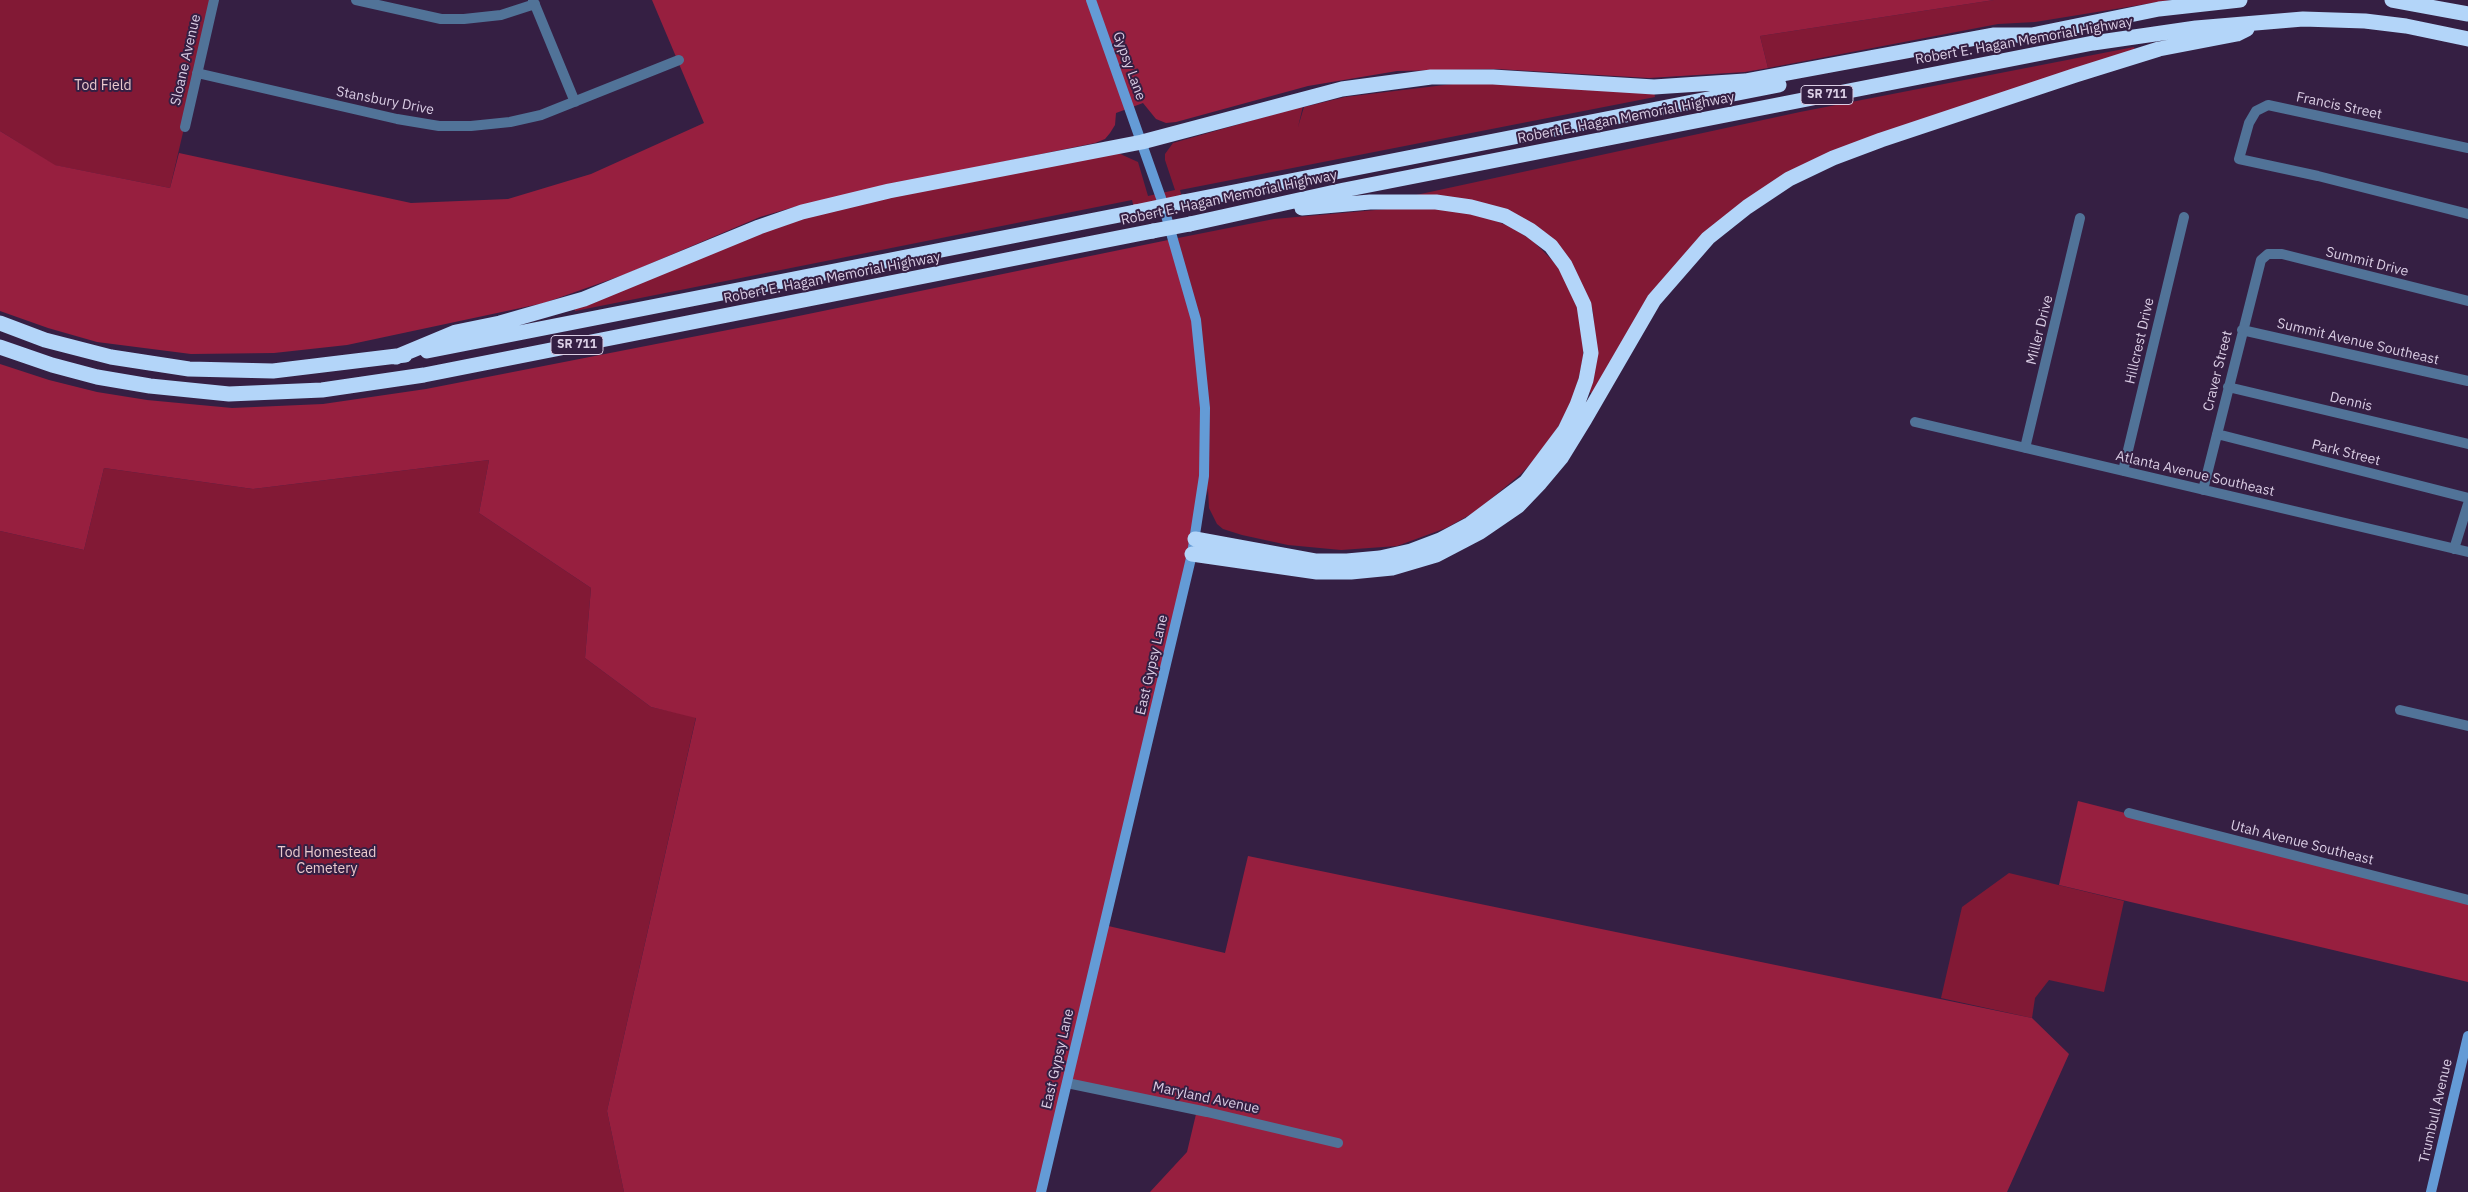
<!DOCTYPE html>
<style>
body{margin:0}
canvas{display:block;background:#351f43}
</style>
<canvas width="2468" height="1192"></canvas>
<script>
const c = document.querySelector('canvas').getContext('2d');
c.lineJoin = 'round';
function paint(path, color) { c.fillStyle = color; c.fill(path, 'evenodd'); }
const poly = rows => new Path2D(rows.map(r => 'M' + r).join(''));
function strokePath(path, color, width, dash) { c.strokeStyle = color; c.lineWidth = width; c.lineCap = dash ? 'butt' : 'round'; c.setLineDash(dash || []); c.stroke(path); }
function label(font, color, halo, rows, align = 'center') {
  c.font = font + ' "IBM Plex Sans",sans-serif'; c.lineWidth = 4; c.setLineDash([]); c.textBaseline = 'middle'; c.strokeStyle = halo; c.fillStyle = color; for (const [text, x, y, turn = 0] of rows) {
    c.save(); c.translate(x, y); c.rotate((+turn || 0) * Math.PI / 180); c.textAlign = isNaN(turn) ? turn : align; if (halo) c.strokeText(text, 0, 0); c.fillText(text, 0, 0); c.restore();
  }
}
paint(poly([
 [0,0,214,0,170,188,54,165,0,131],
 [1994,0,2171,0,2035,22,1998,24,1768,68,1760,36],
 [2134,47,2135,51,1862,141,1719,222,1594,394,1589,392,1594,327,1593,311,1586,293,1538,229,1416,195,1800,112],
 [1461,83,1492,83,1654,92,1655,97,1180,190,1183,202,1135,212,1132,200,575,311,575,308,763,231,846,206,1118,153,1138,162,1148,196,1175,190,1165,160,1165,154,1173,143,1303,106,1298,127,1304,107,1345,97],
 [1387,209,1443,209,1483,216,1511,227,1533,241,1553,261,1563,274,1578,309,1583,330,1583,356,1579,377,1571,403,1558,427,1537,457,1521,474,1475,512,1446,528,1397,546,1341,550,1288,545,1242,535,1223,529,1217,524,1209,508,1208,489,1195,539,1173,239,1274,219],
 [489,460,479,513,591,588,585,658,651,707,696,717,607,1111,624,1192,0,1192,0,531,84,550,104,468,253,489],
 [2009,873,2124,901,2104,992,2049,980,2035,998,2032,1018,1941,998,1962,907]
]), '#821935');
paint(poly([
 [652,0,1994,0,1760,36,1768,68,1745,72,1649,78,1497,69,1397,71,1308,86,1176,122,1166,123,1156,119,1143,103,1116,113,1115,125,1110,133,1105,139,1095,143,889,185,794,207,760,217,626,274,544,303,347,345,274,353,191,354,97,342,48,328,0,311,0,131,55,165,170,188,179,153,411,203,508,199,591,174,704,123],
 [1173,239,1196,320,1205,408,1195,539,1104,925,1225,953,1248,856,2032,1018,2069,1054,2007,1192,1150,1192,1187,1152,1197,1110,1067,1083,1041,1192,624,1192,607,1111,696,718,651,707,585,658,591,588,479,513,489,460,253,489,104,468,84,550,0,531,0,364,49,380,97,392,147,400,232,408,323,404,426,389,784,319],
 [2078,801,2468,900,2468,982,2059,885]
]), '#971f3f');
strokePath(poly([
 [356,0,441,19,464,19,501,15,535,4],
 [533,0,575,102],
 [197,73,397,119,439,126,471,126,510,122,541,115,679,60],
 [185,127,214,0],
 [2468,148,2268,105,2256,111,2249,123,2239,159,2318,176,2468,214],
 [2242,330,2468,381],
 [2228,387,2468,444],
 [1915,422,2468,552],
 [2217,434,2468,498],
 [2025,448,2080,218],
 [2123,471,2184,217],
 [2203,490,2261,260,2268,254,2282,254,2468,301],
 [2454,549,2468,504],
 [2400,710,2468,726],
 [2129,813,2468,900],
 [1067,1083,1207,1112,1338,1143]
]), '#517398', 10);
strokePath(poly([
 [1041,1192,1192,554,1204,476,1205,408,1196,320,1161,198,1091,0],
 [2431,1192,2468,1036]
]), '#649bd6', 10);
strokePath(poly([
 [2392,0,2468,14],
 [2022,37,2159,9,2240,0],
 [1183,202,1779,85],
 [1190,224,1344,190,2093,43,2196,28,2303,19,2365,21,2406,26,2468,39],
 [0,323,45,340,111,357,189,369,273,371,405,355],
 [0,347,52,365,97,377,150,386,229,394,322,390,424,375,1153,231],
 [427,351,1135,212],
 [396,357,456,332,500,323,584,299,759,227,802,212,889,191,1142,142,1342,89,1431,77,1493,77,1654,87,1745,81,1993,35,2032,35],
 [1195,539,1315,561,1347,561,1380,558,1411,551,1440,540,1470,524,1526,482,1565,430,1577,405,1586,380,1591,353,1584,305,1565,265,1551,246,1530,230,1505,216,1471,207,1436,202,1370,202,1302,208],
 [1192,554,1317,572,1351,572,1392,568,1436,555,1480,532,1518,506,1540,483,1561,458,1585,419,1654,300,1708,238,1747,207,1789,179,1833,158,1881,140,2076,75,2159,49,2237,34,2247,29]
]), '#b3d5f9', 15);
strokePath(poly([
 [1135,212,1183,202],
 [1153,231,1190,224]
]), '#b3d5f9', 15);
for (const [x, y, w] of [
 [1827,95,52],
 [577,345,52]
]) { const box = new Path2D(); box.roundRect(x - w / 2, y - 9.5, w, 19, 4); c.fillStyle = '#351f43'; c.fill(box); strokePath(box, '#dacde4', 1); }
label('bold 12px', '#dacde4', null, [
 ["SR 711",1827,95],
 ["SR 711",577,345]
]);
label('14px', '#dacde4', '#351f43', [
 ["Robert E. Hagan Memorial Highway",2024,41,-10],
 ["Sloane Avenue",186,60,-77],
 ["Gypsy Lane",1129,66,70],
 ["Stansbury Drive",385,101,11],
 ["Francis Street",2339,106,12],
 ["Robert E. Hagan Memorial Highway",1626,118,-11],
 ["Robert E. Hagan Memorial Highway",1229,198,-12],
 ["Summit Drive",2367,262,14],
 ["Robert E. Hagan Memorial Highway",832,278,-11],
 ["Miller Drive",2040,330,-76],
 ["Hillcrest Drive",2140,341,-77],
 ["Summit Avenue Southeast",2358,342,13],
 ["Craver Street",2218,371,-76],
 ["Dennis",2351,402,13],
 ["Park Street",2346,453,14],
 ["Atlanta Avenue Southeast",2195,474,13],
 ["East Gypsy Lane",1152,665,-77],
 ["Utah Avenue Southeast",2302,843,14],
 ["East Gypsy Lane",1058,1059,-77],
 ["Maryland Avenue",1206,1098,12],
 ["Trumbull Avenue",2436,1111,-77]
]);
label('14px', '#eac9cd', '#351f43', [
 ["Tod Field",103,86],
 ["Tod Homestead",327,853],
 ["Cemetery",327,869]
]);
</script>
